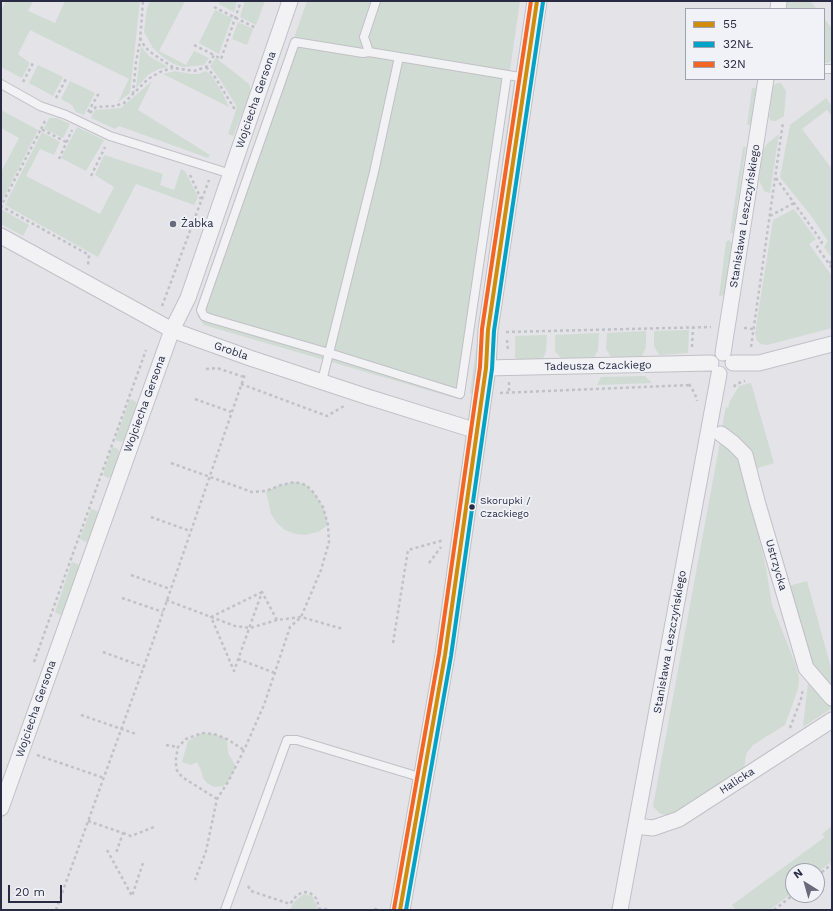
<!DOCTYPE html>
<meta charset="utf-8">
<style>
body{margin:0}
#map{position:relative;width:833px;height:911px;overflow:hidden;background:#e3e3e8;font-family:"Work Sans",sans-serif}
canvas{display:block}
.frame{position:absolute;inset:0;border:2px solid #282b43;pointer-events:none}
.legend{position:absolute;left:685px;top:8px;width:140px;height:72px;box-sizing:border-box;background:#f1f2f7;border:1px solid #a1a2af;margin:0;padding:5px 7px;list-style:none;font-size:12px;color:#282b43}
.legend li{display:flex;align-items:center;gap:8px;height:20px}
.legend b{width:20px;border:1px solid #a1a2af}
.north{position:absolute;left:785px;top:863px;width:40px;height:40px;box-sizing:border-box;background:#f1f2f7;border:1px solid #a1a2af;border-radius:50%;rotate:323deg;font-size:11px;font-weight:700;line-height:16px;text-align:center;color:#282b43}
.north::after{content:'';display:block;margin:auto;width:14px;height:18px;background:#696b7d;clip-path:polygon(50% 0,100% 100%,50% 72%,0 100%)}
.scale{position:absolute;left:8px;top:885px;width:54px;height:18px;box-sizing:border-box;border:2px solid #282b43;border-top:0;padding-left:5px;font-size:12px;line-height:14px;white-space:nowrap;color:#282b43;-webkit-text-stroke:3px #f1f2f7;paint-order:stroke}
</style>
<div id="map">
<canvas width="833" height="911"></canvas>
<div class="frame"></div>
<ul class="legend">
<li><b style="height:5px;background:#ce8d0d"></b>55</li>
<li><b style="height:5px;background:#02a3c7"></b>32NŁ</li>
<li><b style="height:5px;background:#f26522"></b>32N</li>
</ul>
<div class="north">N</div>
<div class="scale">20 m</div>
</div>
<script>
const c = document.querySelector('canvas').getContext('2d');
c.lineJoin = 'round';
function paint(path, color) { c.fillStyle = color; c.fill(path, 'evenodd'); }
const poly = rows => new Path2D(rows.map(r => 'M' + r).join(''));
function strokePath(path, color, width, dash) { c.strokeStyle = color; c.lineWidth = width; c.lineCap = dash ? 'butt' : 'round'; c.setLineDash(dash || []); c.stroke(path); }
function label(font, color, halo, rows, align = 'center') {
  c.font = font + ' "Work Sans",sans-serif'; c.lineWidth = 3.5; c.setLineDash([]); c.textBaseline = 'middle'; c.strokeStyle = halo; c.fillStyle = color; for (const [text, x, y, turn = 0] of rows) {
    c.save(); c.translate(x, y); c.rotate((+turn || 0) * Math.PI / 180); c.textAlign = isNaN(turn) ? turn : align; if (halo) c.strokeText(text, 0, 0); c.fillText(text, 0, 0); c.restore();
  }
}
paint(poly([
 [6,1,33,1,28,11,55,23,65,1,140,1,130,93,118,102,129,79,30,30,18,54,30,63,22,78,1,67,1,29,2,26,1,26,1,11],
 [150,1,185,1,159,51,186,65,194,51,209,58,204,65,183,67,174,64,164,58,153,48,144,32,147,8],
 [220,1,237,1,234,12,219,4],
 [245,1,265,1,256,25,240,17],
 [307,1,520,1,462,400,204,325,197,315],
 [787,1,810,1,817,9,786,9],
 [215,10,232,18,219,54,199,43],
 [824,18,832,29,832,60,828,63,824,63],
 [238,22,253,29,247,45,232,39],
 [141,46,149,56,168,67,159,69,149,74,136,88],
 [216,58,249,84,251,91,233,136,228,134,237,107,219,78,210,66],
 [38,65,63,77,53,96,29,83],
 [175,71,191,74,198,74,206,71,212,76,223,94,229,107,163,74],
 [70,81,95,93,84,115,76,112,72,105,61,99],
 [152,81,138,110,210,155,208,158,119,126,115,129,91,118,95,110,121,108],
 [514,81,518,82,507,162,502,161],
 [777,83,781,83,786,91,784,116,776,121,772,121,769,118,773,86],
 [752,88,756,88,751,125,747,125],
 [826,98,832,106,832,116,827,110,802,129,832,169,831,257,824,247,828,241,812,217,780,177,790,125],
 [1,110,38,130,1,203,1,172,19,138,1,128],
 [49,118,57,118,70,124,63,138,44,129],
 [77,127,104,140,86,171,61,158],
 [42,132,60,142,54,155,40,149,26,176,100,214,114,187,95,175,104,155,163,174,160,185,174,190,181,169,185,171,198,197,194,205,136,184,98,257,5,205],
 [779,134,770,193,764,191,759,180,763,150,767,144],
 [743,147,746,147,733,233,730,233],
 [1,209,29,225,23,236,1,224],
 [794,209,816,239,809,244,832,276,832,328,767,345,761,344,757,341,755,333,773,220],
 [729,240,732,243,724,295,719,296,726,242],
 [689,330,688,353,659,355,654,346,654,331],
 [646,331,646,347,642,356,611,357,606,349,607,333],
 [599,333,598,350,594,357,562,359,555,351,555,335],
 [478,335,481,336,474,394,470,393],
 [547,335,546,351,543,359,521,360,515,358,515,336],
 [645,376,652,383,597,385,601,377],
 [751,383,774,463,755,469,750,493,766,568,772,605,795,663,799,678,798,689,785,725,753,745,746,754,744,770,678,812,665,815,659,813,653,806,720,442,724,416,726,407,728,408,730,401,739,386],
 [130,399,135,401,137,404,125,439,121,442,115,440],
 [112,447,118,449,120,453,112,476,108,478,103,475],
 [295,482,306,485,314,493,323,507,328,525,318,532,305,535,296,534,285,530,277,523,271,514,266,491,281,485],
 [91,509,97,511,99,514,90,540,86,542,80,539],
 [72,562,78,564,80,568,64,613,60,615,55,612],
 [807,581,832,671,832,688,809,659,785,587],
 [809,674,832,701,832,708,803,727],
 [202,733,214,734,227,739,228,753,236,767,228,782,223,786,214,787,207,783,203,778,201,770,197,762,191,765,182,762,188,741],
 [832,826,832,861,817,873,817,871,793,871,793,892,770,910,736,910,732,905,825,837,822,834],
 [304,894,312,896,317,906,316,910,290,910,294,902]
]), '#d0dbd3');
const service = poly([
 [376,1,364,37,369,52,526,78],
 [369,52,363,53,295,42,201,310,204,316,209,318,329,353,460,394,507,75],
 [824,69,832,69],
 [1,84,40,106,66,115,110,136,231,174],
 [322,381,374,172,399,57],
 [225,910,287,740,297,740,423,778]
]);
const minor = poly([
 [778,9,779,1],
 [1,236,172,330,250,358,368,397,477,431],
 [723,353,766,79],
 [733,363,759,363,832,344],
 [486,368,711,363],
 [721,434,733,443,745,455,757,501,806,668,832,698],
 [1,808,161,361,172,330,188,298,290,1],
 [636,826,653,828,679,819,832,720],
 [620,910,719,374]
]);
const tertiary = poly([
 [400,910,445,655,486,368,488,330,537,1]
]);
strokePath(service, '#c0c0c6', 10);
strokePath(minor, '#c0c0c6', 17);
strokePath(tertiary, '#c0c0c6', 21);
strokePath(poly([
 [214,7,256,28],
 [140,38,145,47,153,54,174,68,194,71,206,67,210,62,214,55,221,59,241,1],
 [194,45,214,55],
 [206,67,215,77,234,108,233,111],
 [23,82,34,61],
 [133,94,136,62,140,41,143,1],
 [56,98,67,77],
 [88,112,99,93],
 [90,113,96,107,115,106,124,103,148,79,162,71,173,68],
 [41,129,45,121],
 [66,142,41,129,1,206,89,255,88,265],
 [59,159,72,130],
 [190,175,201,199],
 [91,176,105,147],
 [776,178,822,242,817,247,832,268],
 [770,216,794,203],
 [829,263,832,261],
 [162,306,209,180],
 [744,328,753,329],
 [506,332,711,327],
 [507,340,508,351],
 [692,347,693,327],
 [751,347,783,122],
 [206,369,217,368,244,377],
 [509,382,509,392],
 [241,384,327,416,344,406],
 [689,384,695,394,697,401],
 [734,387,736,384,745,381],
 [500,393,689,385],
 [195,399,231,412],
 [171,463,252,492,266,491,281,485,295,482,306,485,314,493,323,507,328,525,329,542,321,570,301,617,290,627,264,705,244,750,228,782,217,799,206,851,195,880],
 [151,517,190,531],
 [429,563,441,547],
 [131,575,170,589],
 [262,592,211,617,234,671,262,592,277,620],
 [122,598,163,612],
 [166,600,235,626,250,628,277,620,301,617,343,629],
 [393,643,408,550,444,540],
 [103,652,144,667],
 [238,659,275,673],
 [34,662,146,350],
 [81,715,136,734],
 [790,728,801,699,803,689],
 [166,745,178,747],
 [37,755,104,778],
 [217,799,182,777,176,769,176,758,178,747,186,739,202,733,214,734,227,739,244,750],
 [88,821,123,833,116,853],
 [123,833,131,836,154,827],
 [107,850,132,896,143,863],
 [817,876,832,864],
 [817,878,819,881],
 [248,886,251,891,290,904,297,895,304,892,310,893,317,899,319,909],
 [56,910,152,644,245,374],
 [319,910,322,908,328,910],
 [375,910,375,909,379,910],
 [774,910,793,895]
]), '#c1c2c8', 2.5, [3, 3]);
strokePath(service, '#f2f2f5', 8);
strokePath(minor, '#f2f2f5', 15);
strokePath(tertiary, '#f2f2f5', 19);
strokePath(poly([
 [400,910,445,655,486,368,488,330,537,1]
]), '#ce8d0d', 4);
strokePath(poly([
 [406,910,451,656,492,369,494,331,543,2]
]), '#02a3c7', 4);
strokePath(poly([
 [394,909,439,654,480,367,482,329,531,1]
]), '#f26522', 4);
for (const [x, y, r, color] of [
 [173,224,4,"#696b7d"],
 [472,507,3.5,"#282b43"]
]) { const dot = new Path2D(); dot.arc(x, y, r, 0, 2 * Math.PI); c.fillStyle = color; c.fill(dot); strokePath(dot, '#f1f2f7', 1.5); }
label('10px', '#282b43', '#f1f2f7', [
 ["Skorupki /",480,501],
 ["Czackiego",480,514]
], 'left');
label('11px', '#282b43', '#f1f2f7', [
 ["Wojciecha Gersona",256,100,-71],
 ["Stanisława Leszczyńskiego",745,216,-81],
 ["Grobla",231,351,19],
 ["Tadeusza Czackiego",598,366,-1],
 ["Wojciecha Gersona",145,404,-70],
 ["Ustrzycka",776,565,74],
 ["Stanisława Leszczyńskiego",670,642,-80],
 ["Wojciecha Gersona",36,709,-71],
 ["Halicka",737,781,-33]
]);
label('11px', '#282b43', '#f1f2f7', [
 ["Żabka",181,224]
], 'left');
</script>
